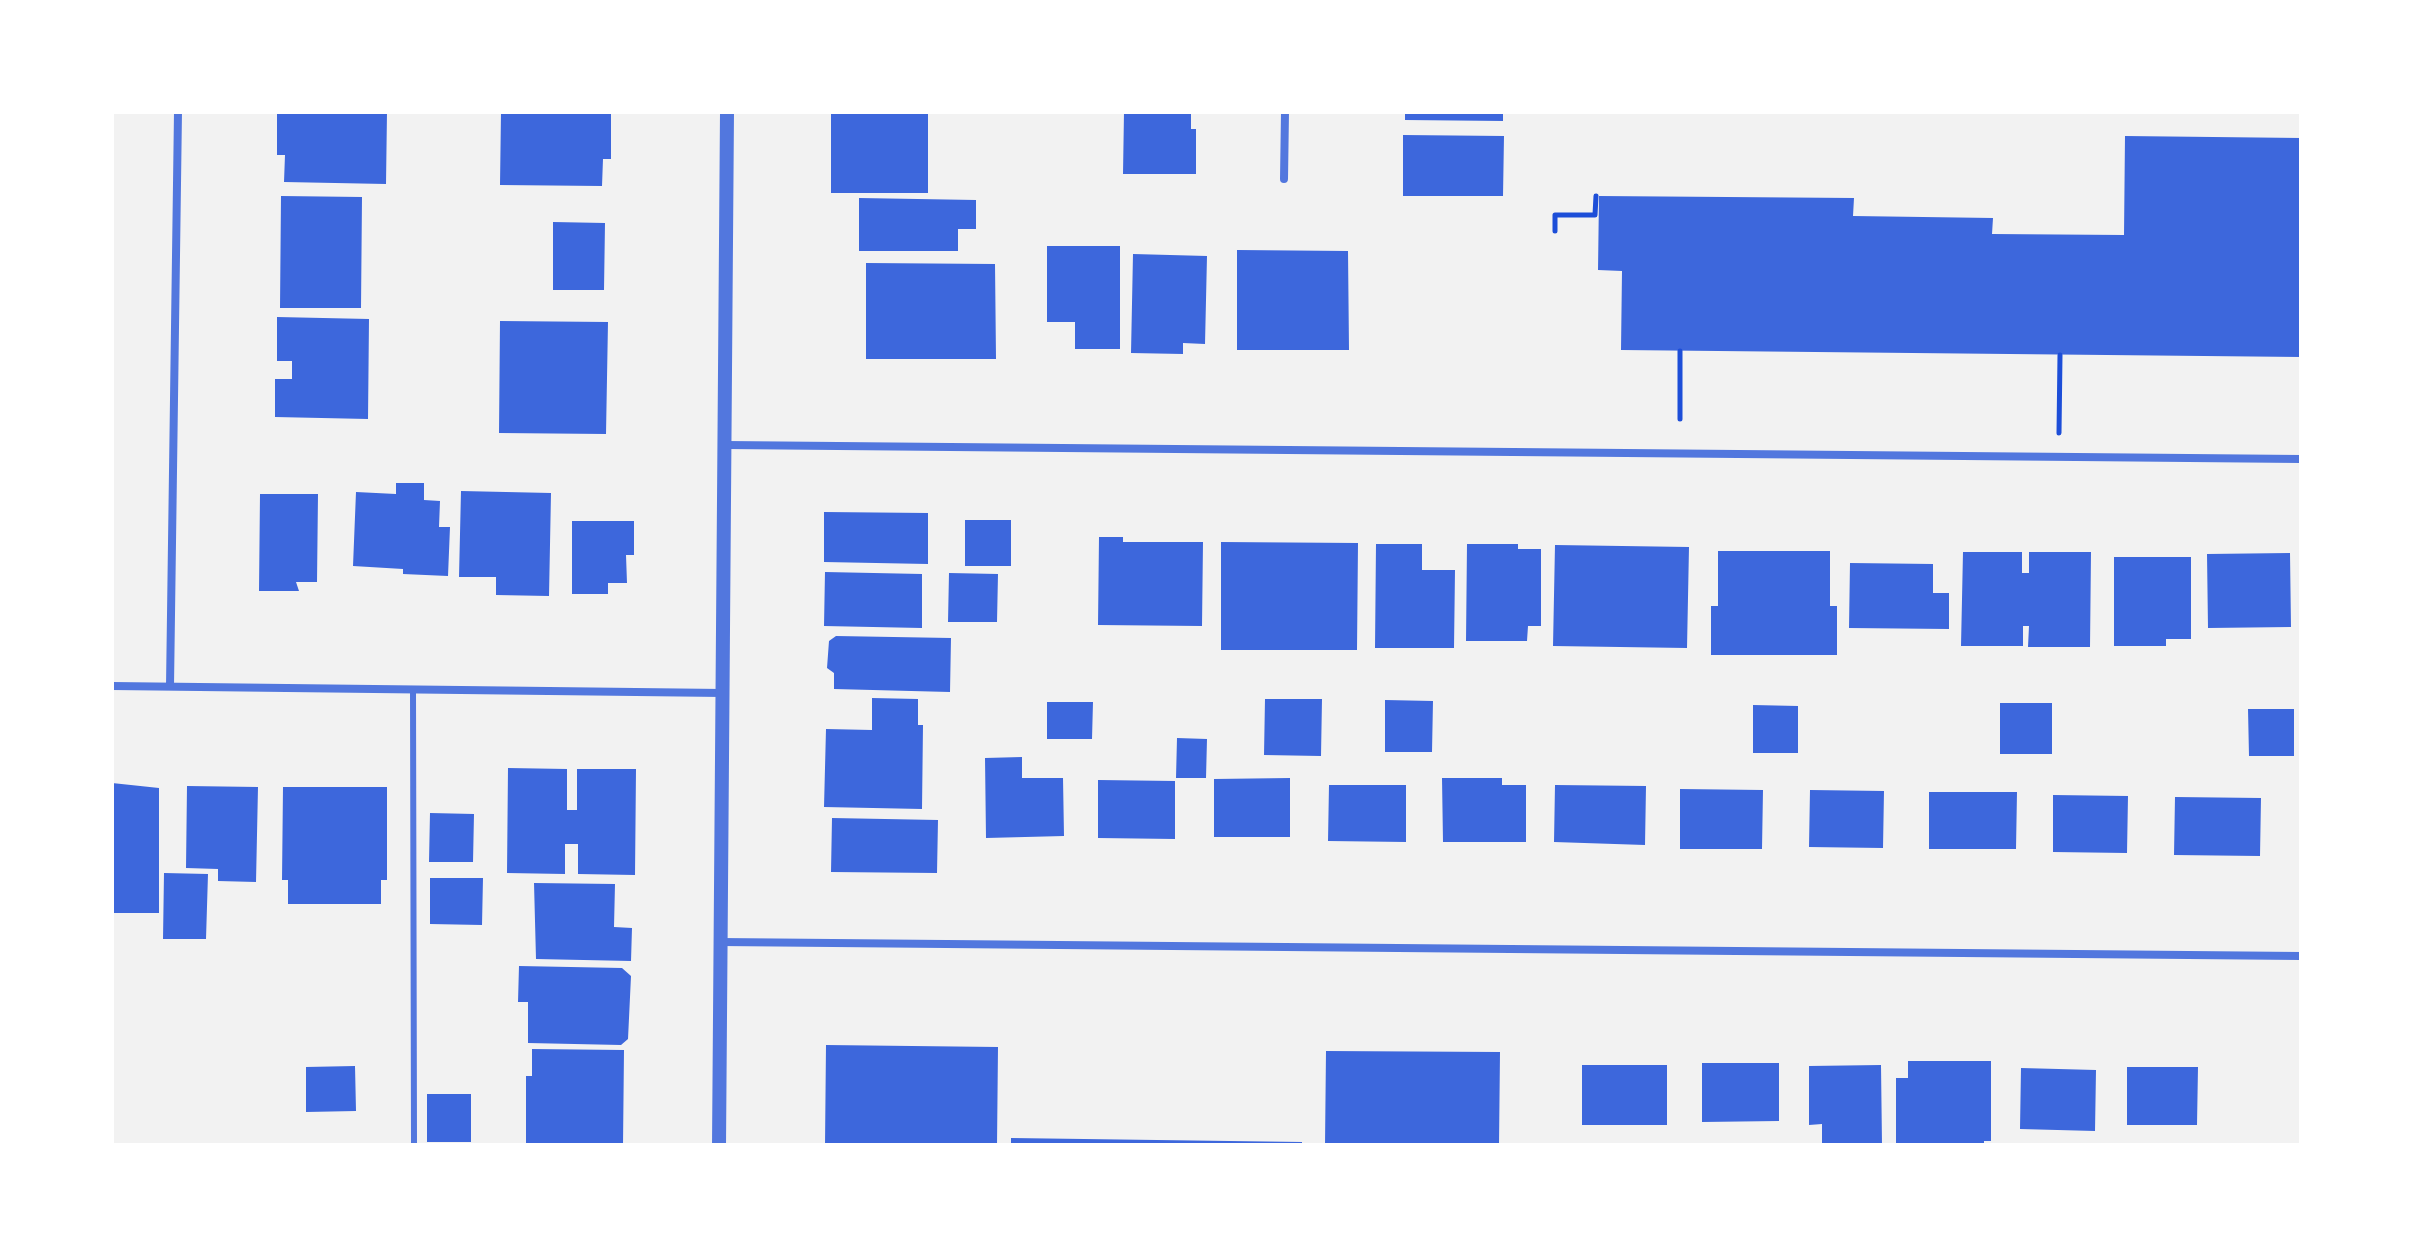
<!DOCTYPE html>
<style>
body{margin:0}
#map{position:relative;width:2413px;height:1257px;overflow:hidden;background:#f2f2f2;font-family:Raleway,sans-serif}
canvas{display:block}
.frame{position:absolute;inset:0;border:114px solid #fff;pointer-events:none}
</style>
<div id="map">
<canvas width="2413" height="1257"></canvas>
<div class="frame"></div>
</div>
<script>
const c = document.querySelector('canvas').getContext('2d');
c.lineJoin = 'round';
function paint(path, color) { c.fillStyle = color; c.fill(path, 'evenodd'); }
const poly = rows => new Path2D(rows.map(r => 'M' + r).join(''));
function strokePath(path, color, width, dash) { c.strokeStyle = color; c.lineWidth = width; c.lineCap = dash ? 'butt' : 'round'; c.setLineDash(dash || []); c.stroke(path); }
paint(poly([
 [277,112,387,112,386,184,284,182,285,155,277,155],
 [501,112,611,112,611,159,603,159,602,186,500,185],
 [831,112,928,112,928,193,831,193],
 [1124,112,1191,112,1191,129,1196,129,1196,174,1123,174],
 [1405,112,1503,112,1503,121,1405,120],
 [1403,135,1504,136,1503,196,1403,196],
 [2125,136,2301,138,2301,357,1621,350,1622,271,1598,270,1599,196,1854,198,1853,216,1993,218,1992,234,2124,235],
 [281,196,362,197,361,308,280,308],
 [859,198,976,200,976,229,958,229,958,251,859,251],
 [553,222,605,223,604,290,553,290],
 [1047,246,1120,246,1120,349,1075,349,1075,322,1047,322],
 [1237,250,1348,251,1349,350,1237,350],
 [1133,254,1207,256,1205,344,1183,343,1183,354,1131,353],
 [866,263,995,264,996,359,866,359],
 [277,317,369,319,368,419,275,417,275,379,292,379,292,361,277,361],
 [500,321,608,322,606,434,499,433],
 [396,483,424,483,424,500,440,501,439,527,450,527,448,576,403,574,403,569,353,566,356,492,396,494],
 [461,491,551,493,549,596,496,595,496,577,459,577],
 [260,494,318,494,317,582,296,582,299,591,259,591],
 [824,512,928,513,928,564,824,562],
 [965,520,1011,520,1011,566,965,566],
 [572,521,634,521,634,555,626,555,627,583,608,583,608,594,572,594],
 [1099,537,1123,537,1123,542,1203,542,1202,626,1098,625],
 [1221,542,1358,543,1357,650,1221,650],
 [1376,544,1422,544,1422,570,1455,570,1454,648,1375,648],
 [1467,544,1518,544,1518,549,1541,549,1541,626,1528,626,1527,641,1466,641],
 [1555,545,1689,547,1687,648,1553,646],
 [1718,551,1830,551,1830,606,1837,606,1837,655,1711,655,1711,606,1718,606],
 [1963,552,2022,552,2022,573,2029,573,2029,552,2091,552,2090,647,2028,647,2029,626,2023,626,2023,646,1961,646],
 [2290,553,2291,627,2208,628,2207,554],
 [2114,557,2191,557,2191,639,2166,639,2166,646,2114,646],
 [1850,563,1933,564,1933,593,1949,593,1949,629,1849,628],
 [825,572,922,574,922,628,824,626],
 [949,573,998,574,997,622,948,622],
 [836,636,951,638,950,692,834,689,834,673,827,668,829,641],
 [872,698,918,699,918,725,923,725,922,809,824,807,826,729,872,730],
 [1265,699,1322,699,1321,756,1264,755],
 [1385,700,1433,701,1432,752,1385,752],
 [1047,702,1093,702,1092,739,1047,739],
 [2000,703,2052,703,2052,754,2000,754],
 [1753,705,1798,706,1798,753,1753,753],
 [2248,709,2294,709,2294,756,2249,756],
 [1177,738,1207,739,1206,778,1176,778],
 [1022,757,1022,778,1063,778,1064,836,986,838,985,758],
 [508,768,567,769,567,810,577,810,577,769,636,769,635,875,578,874,578,844,565,844,565,874,507,873],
 [1290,778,1290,837,1214,837,1214,779],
 [1442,778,1502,778,1502,785,1526,785,1526,842,1443,842],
 [1098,780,1175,781,1175,839,1098,838],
 [112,783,159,788,159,913,112,913],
 [1329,785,1406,785,1406,842,1328,841],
 [1555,785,1646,786,1645,845,1554,842],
 [187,786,258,787,256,882,218,881,218,869,186,868],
 [283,787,387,787,387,880,381,880,381,904,288,904,288,880,282,880],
 [1680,789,1763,790,1762,849,1680,849],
 [1810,790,1884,791,1883,848,1809,847],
 [1929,792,2017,792,2016,849,1929,849],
 [2053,795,2128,796,2127,853,2053,852],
 [2175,797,2261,798,2260,856,2174,855],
 [430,813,474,814,473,862,429,862],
 [832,818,938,820,937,873,831,872],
 [164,873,208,874,206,939,163,939],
 [430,878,483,878,482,925,430,924],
 [534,883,615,884,614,927,632,928,631,961,536,959],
 [519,966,622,968,631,976,628,1039,621,1045,528,1043,528,1002,518,1002],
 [826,1045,998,1047,997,1145,825,1145],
 [532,1049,624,1050,623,1145,526,1145,526,1076,532,1076],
 [1326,1051,1500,1052,1499,1145,1325,1145],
 [1908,1061,1991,1061,1991,1141,1984,1141,1984,1145,1896,1145,1896,1078,1908,1078],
 [1702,1063,1779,1063,1779,1121,1702,1122],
 [1582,1065,1667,1065,1667,1125,1582,1125],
 [1881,1065,1882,1145,1822,1145,1822,1124,1809,1125,1809,1066],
 [355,1066,356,1111,306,1112,306,1067],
 [2127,1067,2198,1067,2197,1125,2127,1125],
 [2021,1068,2096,1070,2095,1131,2020,1129],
 [427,1094,471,1094,471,1142,427,1142],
 [1011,1138,1302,1142,1302,1145,1011,1145]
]), '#3d67dc');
strokePath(poly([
 [1555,231,1555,215,1595,215,1596,196],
 [1680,351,1680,419],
 [2059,433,2060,355]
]), '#1d4ed8', 5);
strokePath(poly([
 [413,690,414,1145]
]), '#5277de', 6);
strokePath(poly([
 [1284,179,1285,112],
 [725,445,2301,459],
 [112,686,723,693],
 [170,686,178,112],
 [720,942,2301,956]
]), '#5277de', 8);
strokePath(poly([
 [719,1145,727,112]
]), '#5277de', 14);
</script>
